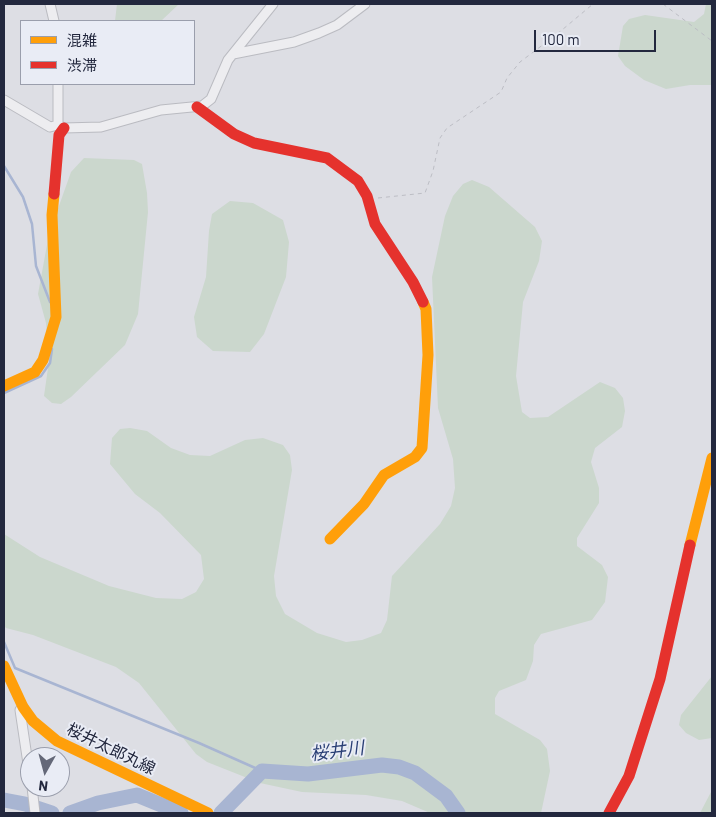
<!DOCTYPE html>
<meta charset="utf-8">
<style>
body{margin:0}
#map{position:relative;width:716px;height:817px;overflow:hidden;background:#dddee4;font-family:Barlow,"Noto Sans JP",sans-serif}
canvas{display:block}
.frame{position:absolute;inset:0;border:5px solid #23283e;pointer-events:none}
.legend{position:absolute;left:20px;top:20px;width:175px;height:65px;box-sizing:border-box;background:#e9ecf5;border:1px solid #9a9eac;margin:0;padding:6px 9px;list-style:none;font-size:15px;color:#23283e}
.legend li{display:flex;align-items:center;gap:10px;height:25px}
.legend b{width:25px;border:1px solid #9a9eac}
.north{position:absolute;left:20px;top:747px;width:50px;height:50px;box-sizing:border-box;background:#e9ecf5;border:1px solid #9a9eac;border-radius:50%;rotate:187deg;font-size:14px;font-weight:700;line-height:20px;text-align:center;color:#23283e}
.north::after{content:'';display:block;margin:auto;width:18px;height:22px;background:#646878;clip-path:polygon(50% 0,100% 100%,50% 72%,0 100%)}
.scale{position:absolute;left:534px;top:30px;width:122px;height:22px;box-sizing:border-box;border:2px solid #23283e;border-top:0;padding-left:6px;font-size:15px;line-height:18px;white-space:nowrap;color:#23283e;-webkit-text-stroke:4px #e9ecf5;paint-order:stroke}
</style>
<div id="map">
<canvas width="716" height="817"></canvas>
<div class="frame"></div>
<ul class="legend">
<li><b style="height:6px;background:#ff9f0a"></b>混雑</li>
<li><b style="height:6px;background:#e5322d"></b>渋滞</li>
</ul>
<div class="north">N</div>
<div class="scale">100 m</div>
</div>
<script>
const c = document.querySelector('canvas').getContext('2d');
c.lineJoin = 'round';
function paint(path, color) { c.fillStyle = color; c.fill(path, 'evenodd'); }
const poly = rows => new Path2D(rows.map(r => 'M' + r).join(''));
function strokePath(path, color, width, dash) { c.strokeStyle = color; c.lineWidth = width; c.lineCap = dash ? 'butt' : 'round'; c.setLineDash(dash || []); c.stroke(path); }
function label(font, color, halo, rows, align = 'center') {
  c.font = font + ' Barlow,"Noto Sans JP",sans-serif'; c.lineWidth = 4; c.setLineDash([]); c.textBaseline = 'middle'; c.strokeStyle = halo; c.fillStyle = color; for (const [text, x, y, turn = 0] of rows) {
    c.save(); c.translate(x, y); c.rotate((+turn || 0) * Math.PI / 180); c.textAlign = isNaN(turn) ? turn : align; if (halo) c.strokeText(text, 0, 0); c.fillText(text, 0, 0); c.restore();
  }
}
paint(poly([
 [117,4,179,4,161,21,115,21],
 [706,4,712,4,712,85,690,85,666,89,644,80,625,66,618,56,623,26,629,19,645,15,694,22,704,14],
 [84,158,134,160,142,164,147,193,148,212,138,314,125,345,71,397,61,404,52,403,44,396,49,361,46,323,38,294,49,234,71,172],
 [472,180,489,187,535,227,542,241,539,261,523,302,516,376,522,412,530,418,548,417,600,382,615,388,623,398,625,411,622,427,595,448,591,462,599,488,599,503,577,538,577,546,602,565,608,577,605,602,592,620,541,634,534,645,533,661,526,680,499,691,495,698,495,714,540,740,547,749,550,771,541,813,430,813,402,801,366,795,302,792,260,783,207,762,196,754,139,683,116,667,33,635,6,628,4,626,4,534,40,557,109,586,156,598,182,599,196,592,204,579,201,555,160,513,135,494,110,464,112,438,120,429,130,428,147,431,171,448,190,455,210,456,245,440,263,438,283,445,290,455,292,470,274,576,276,596,285,614,317,633,346,642,362,640,381,633,387,620,392,576,440,524,451,506,455,488,453,459,438,408,432,277,445,216,453,196,463,184],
 [230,201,253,203,283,220,289,242,286,277,264,334,250,352,213,351,197,337,194,317,206,277,209,231,212,214],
 [712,676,712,738,699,740,686,733,679,725,681,715],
 [711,792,712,792,712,813,700,813]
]), '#cbd7cd');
strokePath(poly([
 [4,166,23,197,32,224,36,266,50,302],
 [4,393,41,376,50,363,52,349],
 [4,642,15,668,199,743,262,771]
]), '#a8b5d2', 2.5);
strokePath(poly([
 [4,800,25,804,52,813],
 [70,813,98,803,137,795,181,813],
 [221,813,262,771,308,774,382,765,399,767,415,773,446,796,458,813]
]), '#a8b5d2', 15);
const street = poly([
 [50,4,54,21],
 [233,54,294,42,319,33,337,25,365,4],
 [58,84,58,125],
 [4,100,50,127,58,125,64,128,101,127,161,110,202,106,211,99,228,60,273,4],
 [23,707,20,710,30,777],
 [32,787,35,813]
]);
strokePath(street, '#babbc1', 11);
strokePath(poly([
 [663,4,712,41],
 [378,198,425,193,433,171,440,138,447,128,501,92,507,78,520,62,556,35,593,4]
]), '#bcbdc4', 1, [4, 4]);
strokePath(street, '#ededf0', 9);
strokePath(poly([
 [4,386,35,372,43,360,56,317,52,215,54,194],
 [330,539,364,504,384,475,415,457,422,448,428,355,426,309,423,302],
 [690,545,712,458],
 [4,666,23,707,33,721,57,741,208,813]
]), '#ff9f0a', 11);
strokePath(poly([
 [197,107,234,134,254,143,327,158,358,181,367,196,375,224,413,282,423,302],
 [54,194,59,135,64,128],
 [609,813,629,776,660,679,690,545]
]), '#e5322d', 11);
label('16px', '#23283e', '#e9ecf5', [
 ["桜井太郎丸線",111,749,26]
]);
label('italic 18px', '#2a3f75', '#e9ecf5', [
 ["桜井川",337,751,-7]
]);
</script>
